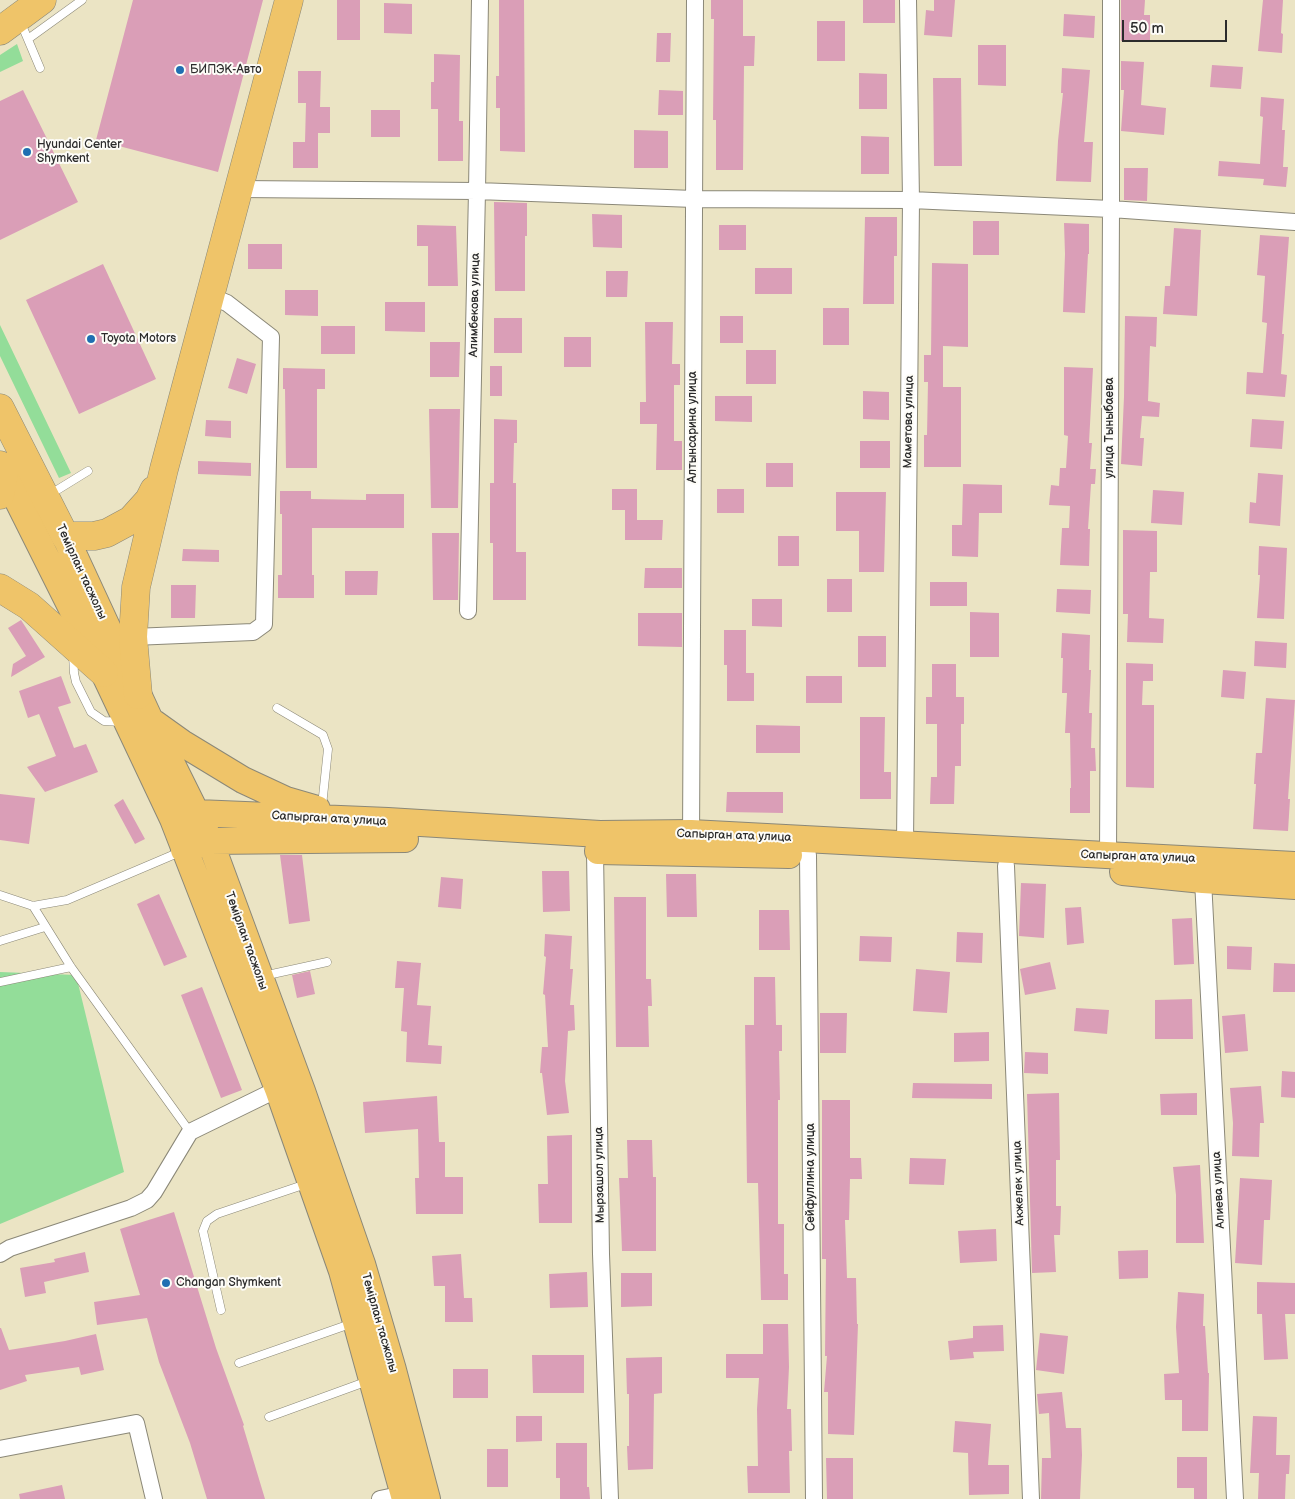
<!DOCTYPE html>
<meta charset="utf-8">
<style>
body{margin:0}
#map{position:relative;width:1295px;height:1499px;overflow:hidden;background:#ebe4c4;font-family:"Balsamiq Sans",sans-serif}
canvas{display:block}
.scale{position:absolute;left:1122px;top:20px;width:105px;height:22px;box-sizing:border-box;border:2px solid #2b2b2b;border-top:0;padding-left:6px;font-size:15px;line-height:18px;white-space:nowrap;color:#2b2b2b;-webkit-text-stroke:4px #fdfcf7;paint-order:stroke}
</style>
<div id="map">
<canvas width="1295" height="1499"></canvas>
<div class="scale">50 m</div>
</div>
<script>
const c = document.querySelector('canvas').getContext('2d');
c.lineJoin = 'round';
function paint(path, color) { c.fillStyle = color; c.fill(path, 'evenodd'); }
const poly = rows => new Path2D(rows.map(r => 'M' + r).join(''));
function strokePath(path, color, width, dash) { c.strokeStyle = color; c.lineWidth = width; c.lineCap = dash ? 'butt' : 'round'; c.setLineDash(dash || []); c.stroke(path); }
function label(font, color, halo, rows, align = 'center') {
  c.font = font + ' "Balsamiq Sans",sans-serif'; c.lineWidth = 4; c.setLineDash([]); c.textBaseline = 'middle'; c.strokeStyle = halo; c.fillStyle = color; for (const [text, x, y, turn = 0] of rows) {
    c.save(); c.translate(x, y); c.rotate((+turn || 0) * Math.PI / 180); c.textAlign = isNaN(turn) ? turn : align; if (halo) c.strokeText(text, 0, 0); c.fillText(text, 0, 0); c.restore();
  }
}
paint(poly([
 [17,44,23,61,0,72,0,55],
 [0,325,71,473,59,478,0,356],
 [0,972,76,975,124,1172,0,1224]
]), '#93dd99');
paint(poly([
 [133,0,263,0,218,172,96,140],
 [337,0,360,0,360,40,337,40],
 [499,0,524,0,525,152,500,151,500,108,496,108,496,76,499,76],
 [711,0,743,0,743,36,755,36,754,66,744,66,743,170,716,170,716,120,713,120,714,19,711,19],
 [863,0,895,0,895,23,863,23],
 [934,0,955,0,952,37,924,35,926,10,934,11],
 [1121,0,1145,0,1144,15,1150,15,1150,42,1121,41],
 [1263,0,1283,0,1281,33,1283,34,1282,53,1258,51],
 [384,3,412,4,412,34,384,33],
 [1064,14,1095,16,1094,38,1063,36],
 [817,21,845,21,845,61,817,61],
 [657,33,671,33,670,62,656,62],
 [978,45,1006,45,1006,86,978,85],
 [434,54,460,55,459,121,463,121,463,161,438,161,438,109,431,109,431,82,434,82],
 [1121,61,1144,62,1141,105,1166,108,1164,135,1121,131,1124,90,1121,90],
 [1212,65,1243,67,1241,89,1210,87],
 [1062,68,1090,70,1084,142,1093,142,1091,182,1056,181,1058,141,1063,93,1061,93],
 [298,71,321,71,320,107,330,107,330,133,318,133,318,168,293,168,293,142,305,142,306,103,298,103],
 [859,73,887,74,887,109,859,109],
 [933,78,961,78,962,166,934,166],
 [23,90,78,202,0,240,0,101],
 [659,90,683,91,683,115,658,115],
 [1261,97,1284,99,1282,130,1285,130,1283,167,1288,167,1286,187,1263,185,1264,179,1218,176,1219,161,1260,164,1263,117,1260,116],
 [371,110,400,110,400,137,371,137],
 [634,130,668,131,668,168,634,168],
 [861,136,889,137,889,174,861,174],
 [1124,168,1148,168,1147,201,1124,200],
 [494,202,527,203,527,236,525,236,525,291,495,291],
 [592,214,622,215,622,248,593,247],
 [865,217,897,217,897,256,894,256,894,304,863,304],
 [973,221,999,221,999,255,973,255],
 [1064,223,1089,224,1089,254,1088,254,1085,313,1063,312,1065,254],
 [417,225,456,226,458,286,428,286,428,246,417,246],
 [719,225,746,225,746,250,719,250],
 [1174,228,1201,230,1197,316,1163,314,1165,286,1170,286],
 [1260,235,1289,237,1282,334,1284,334,1281,374,1287,375,1285,397,1246,394,1247,372,1263,373,1267,323,1262,322,1265,276,1257,275],
 [248,244,282,244,282,269,248,269],
 [932,263,968,264,968,347,943,346,943,387,961,387,961,467,924,467,924,435,927,435,928,382,924,382,924,355,931,355],
 [103,264,156,379,79,414,26,300],
 [755,268,792,268,792,294,755,294],
 [606,271,628,271,627,297,606,297],
 [285,290,318,290,318,316,285,315],
 [385,302,425,302,425,332,385,331],
 [823,308,849,308,849,345,823,345],
 [720,316,743,316,743,343,720,343],
 [1125,316,1157,317,1156,347,1150,346,1148,401,1160,403,1159,417,1142,416,1140,438,1144,438,1142,466,1121,464,1124,397],
 [494,318,522,318,522,353,494,353],
 [645,322,673,322,672,364,680,364,680,385,674,385,674,441,682,441,682,470,656,470,657,424,640,424,640,402,646,402],
 [321,326,355,326,355,354,321,354],
 [564,337,591,337,591,367,564,367],
 [430,342,460,342,459,377,430,377],
 [746,350,776,350,776,384,746,384],
 [237,358,256,364,247,394,228,388],
 [490,366,502,366,502,396,490,396],
 [1064,367,1093,368,1089,443,1092,443,1090,469,1096,469,1095,484,1091,484,1088,529,1090,529,1089,566,1060,565,1062,528,1069,528,1070,506,1049,505,1051,485,1059,486,1060,468,1066,468,1068,436,1064,435],
 [283,368,325,369,325,389,317,389,317,468,286,468,285,389,283,389],
 [863,391,889,392,889,420,863,419],
 [715,396,752,396,752,422,715,421],
 [429,409,460,409,458,508,431,508],
 [494,419,517,420,517,443,514,443,513,483,516,483,516,552,526,552,526,600,493,600,493,543,490,543,490,483,494,483],
 [1252,419,1284,421,1282,449,1250,447],
 [206,420,231,421,231,438,205,436],
 [860,441,890,441,890,468,860,468],
 [198,461,251,463,251,476,198,474],
 [766,463,793,463,793,487,766,487],
 [1258,473,1283,475,1280,526,1249,523,1250,502,1256,503],
 [963,484,1002,485,1002,513,979,513,978,557,952,556,952,525,962,525],
 [612,489,637,489,637,520,663,520,662,540,625,540,625,510,612,510],
 [717,489,744,489,744,513,717,513],
 [1153,490,1184,492,1182,525,1151,523],
 [280,491,311,491,311,499,366,500,366,494,404,494,404,528,312,528,312,575,314,575,314,598,278,598,278,575,282,575,282,514,280,514],
 [836,492,886,492,884,572,859,572,859,531,836,531],
 [1123,530,1157,531,1157,572,1150,572,1149,618,1164,619,1163,643,1127,642,1128,614,1123,614],
 [432,533,459,533,458,600,433,600],
 [778,536,799,536,799,566,778,566],
 [1259,546,1287,548,1284,619,1257,618,1260,575,1258,575],
 [183,549,219,550,219,562,182,561],
 [645,568,682,568,682,588,644,588],
 [345,571,378,571,377,595,345,595],
 [827,579,852,579,852,612,827,612],
 [930,582,967,582,967,606,930,606],
 [171,585,196,585,195,618,171,618],
 [1057,589,1091,590,1090,614,1056,612],
 [752,599,782,599,782,627,752,626],
 [970,612,999,613,999,657,970,657],
 [638,613,682,613,682,647,638,646],
 [21,620,45,657,11,677,13,664,26,656,8,628],
 [724,630,746,630,746,673,754,673,754,701,727,701,727,665,724,665],
 [1062,633,1090,635,1089,670,1091,670,1089,713,1092,713,1091,748,1095,748,1096,771,1090,771,1090,813,1070,813,1070,788,1071,788,1070,733,1065,733,1067,693,1062,693,1063,658,1061,658],
 [858,636,886,636,886,667,858,667],
 [1255,641,1287,643,1286,668,1254,666],
 [1126,663,1153,664,1153,681,1143,681,1142,705,1154,705,1154,788,1126,787],
 [932,664,956,664,956,697,964,697,964,724,961,724,961,766,955,766,954,804,930,804,931,777,937,777,937,724,926,724,926,697,932,697],
 [1223,670,1246,672,1244,699,1221,697],
 [61,676,71,703,58,707,74,748,86,744,98,772,45,792,27,767,56,756,39,714,28,718,19,691],
 [806,676,842,676,842,703,806,703],
 [1266,698,1295,700,1288,799,1290,799,1288,831,1253,829,1256,784,1254,784,1256,753,1262,753],
 [860,717,885,717,884,772,891,772,891,799,860,799],
 [756,725,800,726,800,753,756,753],
 [727,792,783,792,783,813,726,812],
 [0,794,35,798,29,844,0,840],
 [123,799,145,839,135,844,114,805],
 [280,855,302,855,310,921,289,924],
 [542,871,569,871,570,911,543,912],
 [666,874,696,874,697,917,667,917],
 [441,877,463,879,461,909,438,907],
 [1021,883,1046,884,1044,938,1019,936],
 [159,894,187,957,164,966,137,904],
 [614,897,646,897,646,979,651,979,652,1006,648,1006,649,1047,616,1047],
 [1081,907,1084,943,1067,945,1065,908],
 [759,910,789,910,790,950,759,950],
 [1192,918,1194,964,1174,965,1172,919],
 [957,932,983,933,982,963,956,962],
 [545,934,572,936,570,969,573,969,570,1005,574,1005,575,1030,568,1031,565,1081,569,1113,547,1115,542,1073,540,1073,542,1047,548,1047,545,995,543,994,546,957,544,956],
 [860,936,892,937,891,962,859,961],
 [1227,946,1252,947,1251,970,1227,969],
 [397,961,421,963,417,1005,431,1006,428,1045,442,1046,441,1064,406,1062,407,1032,401,1031,404,988,395,988],
 [1050,962,1056,989,1025,995,1020,969],
 [1274,963,1295,964,1295,992,1273,992],
 [916,969,950,972,947,1013,913,1011],
 [310,971,315,994,297,998,292,975],
 [754,977,775,977,776,1025,782,1025,782,1051,779,1051,780,1100,778,1100,778,1224,784,1224,784,1274,788,1274,788,1300,761,1300,758,1183,747,1183,745,1025,754,1025],
 [202,987,242,1090,221,1098,181,995],
 [1192,999,1193,1039,1155,1039,1155,1000],
 [1076,1008,1109,1010,1107,1034,1074,1031],
 [820,1013,847,1013,846,1053,820,1053],
 [1245,1014,1248,1051,1225,1053,1222,1016],
 [989,1032,989,1061,954,1062,954,1033],
 [1025,1052,1048,1053,1048,1074,1024,1073],
 [1282,1071,1295,1072,1295,1098,1281,1097],
 [913,1083,992,1084,992,1099,912,1098],
 [1261,1086,1264,1123,1260,1123,1259,1157,1232,1156,1233,1123,1230,1088],
 [1059,1093,1060,1160,1056,1160,1056,1206,1061,1206,1060,1235,1054,1235,1056,1272,1032,1273,1027,1094],
 [1197,1093,1197,1115,1161,1115,1160,1094],
 [437,1096,439,1142,445,1142,445,1177,463,1177,463,1214,416,1214,415,1178,419,1178,418,1129,365,1133,363,1102],
 [822,1100,850,1100,850,1158,861,1158,862,1179,850,1179,849,1220,845,1220,847,1278,856,1278,857,1324,858,1324,854,1435,828,1434,828,1392,824,1392,827,1356,825,1356,826,1259,822,1259],
 [572,1135,572,1223,539,1223,538,1184,548,1184,547,1136],
 [627,1140,652,1140,653,1177,656,1177,656,1251,622,1251,619,1178,628,1178],
 [910,1158,946,1159,944,1185,909,1184],
 [1200,1165,1204,1243,1176,1243,1176,1195,1173,1167],
 [1240,1178,1272,1180,1270,1220,1264,1220,1262,1265,1235,1263],
 [174,1212,216,1348,244,1425,243,1426,265,1499,207,1499,190,1443,159,1362,147,1318,97,1325,94,1302,140,1295,120,1229],
 [996,1229,997,1261,960,1263,958,1231],
 [1148,1250,1148,1278,1119,1279,1118,1251],
 [85,1252,89,1272,44,1282,46,1293,25,1297,20,1268,55,1262,54,1259],
 [461,1254,464,1298,472,1298,473,1322,445,1322,445,1286,434,1286,432,1256],
 [587,1272,588,1307,550,1308,549,1274],
 [621,1273,652,1273,652,1306,621,1307],
 [1257,1282,1295,1283,1295,1314,1285,1314,1288,1359,1264,1360,1262,1314,1257,1314],
 [1178,1292,1204,1294,1203,1326,1205,1326,1208,1373,1209,1373,1208,1431,1182,1431,1182,1400,1165,1400,1164,1374,1179,1373,1176,1327],
 [763,1324,788,1324,789,1367,787,1409,791,1409,792,1451,789,1451,790,1493,748,1493,747,1466,758,1466,757,1409,759,1378,726,1378,726,1354,763,1354],
 [1003,1325,1004,1351,973,1352,974,1358,950,1360,948,1341,973,1338,973,1326],
 [0,1328,1,1328,9,1350,65,1341,96,1334,104,1370,81,1375,79,1367,25,1375,27,1381,0,1390],
 [1040,1333,1068,1336,1064,1374,1036,1370],
 [532,1355,584,1355,584,1393,533,1393],
 [662,1357,662,1393,654,1394,653,1469,628,1470,627,1446,629,1446,629,1394,627,1394,626,1358],
 [453,1369,488,1369,488,1398,453,1398],
 [1062,1392,1066,1428,1081,1428,1082,1455,1080,1499,1041,1499,1042,1458,1051,1458,1049,1413,1039,1414,1037,1394],
 [516,1416,542,1416,542,1441,516,1442],
 [1253,1416,1277,1417,1276,1455,1290,1455,1289,1474,1286,1474,1285,1499,1258,1499,1259,1473,1250,1473],
 [955,1421,991,1424,988,1465,1009,1465,1009,1494,969,1495,968,1453,953,1452],
 [556,1443,587,1443,587,1487,589,1487,590,1499,560,1499,560,1478,556,1478],
 [487,1449,508,1449,508,1487,487,1487],
 [1177,1457,1207,1457,1207,1499,1194,1499,1194,1488,1177,1488],
 [826,1458,853,1458,853,1499,827,1499],
 [62,1485,65,1499,20,1499,19,1494]
]), '#da9eb7');
const service = poly([
 [21,23,40,68],
 [28,39,82,0],
 [49,495,88,471],
 [73,654,74,673,76,682,91,712,104,721,122,722],
 [277,708,323,735,328,749,322,806],
 [0,895,33,906,67,900,180,852],
 [33,906,71,967,190,1132],
 [0,941,45,927],
 [263,976,327,962],
 [0,982,71,967],
 [221,1310,203,1231,207,1221,217,1214,306,1184],
 [239,1363,353,1323],
 [269,1417,368,1381]
]);
const minor = poly([
 [239,189,477,191,694,199,911,200,1111,209,1295,222],
 [468,611,477,191,480,0],
 [133,637,253,632,264,624,271,337,227,303,210,296],
 [691,841,695,0],
 [905,843,911,200,908,0],
 [595,851,601,1254,610,1499],
 [808,855,814,1499],
 [1108,856,1111,209,1111,0],
 [1006,866,1031,1499],
 [1203,880,1235,1499],
 [0,1254,10,1248,131,1208,147,1200,154,1192,190,1132,278,1089],
 [0,1449,136,1423,154,1499],
 [380,1499,404,1494]
]);
const primary = poly([
 [4,473,104,673,173,819,278,1089,342,1271,405,1499],
 [65,536,150,720,210,841,302,1091,362,1264,393,1370,427,1499],
 [154,723,182,743,243,780,286,800,317,809],
 [173,819,197,813,388,821,600,834,691,833,1295,865],
 [184,850,210,841,405,839],
 [598,851,789,855],
 [1123,872,1203,880,1295,886]
]);
const trunk = poly([
 [0,31,42,0],
 [0,408,65,536,94,536,107,533,131,520,149,500,154,490],
 [0,465,4,473,0,495],
 [0,588,29,606,104,673],
 [138,695,133,637,136,587,164,469,289,0]
]);
strokePath(service, '#8b8878', 9);
strokePath(minor, '#8b8878', 18);
strokePath(primary, '#8b8878', 28);
strokePath(trunk, '#8b8878', 29);
strokePath(service, '#fff', 8);
strokePath(minor, '#fff', 16);
strokePath(primary, '#efc469', 26);
strokePath(trunk, '#efc469', 28);
for (const [x, y, r, color] of [
 [180,70,5,"#1f6fb2"],
 [27,152,5,"#1f6fb2"],
 [91,339,5,"#1f6fb2"],
 [166,1283,5,"#1f6fb2"]
]) { const dot = new Path2D(); dot.arc(x, y, r, 0, 2 * Math.PI); c.fillStyle = color; c.fill(dot); strokePath(dot, '#fdfcf7', 2); }
label('12px', '#2b2b2b', '#fdfcf7', [
 ["БИПЭК-Авто",190,70],
 ["Hyundai Center",37,145],
 ["Shymkent",37,159],
 ["Toyota Motors",101,339],
 ["Changan Shymkent",176,1283]
], 'left');
label('12px', '#2b2b2b', '#fdfcf7', [
 ["Алимбекова улица",475,305,-89],
 ["Маметова улица",909,422,-89],
 ["Алтынсарина улица",693,427,-90],
 ["улица Тыныбаева",1110,428,-90],
 ["Темірлан тасжолы",81,572,65],
 ["Сапырган ата улица",329,819,3],
 ["Сапырган ата улица",734,836,2],
 ["Сапырган ата улица",1138,857,2],
 ["Темірлан тасжолы",246,941,70],
 ["Мырзашол улица",600,1175,-91],
 ["Сейфуллина улица",811,1177,-90],
 ["Акжелек улица",1019,1183,-92],
 ["Алиева улица",1219,1190,-93],
 ["Темірлан тасжолы",379,1323,74]
]);
</script>
